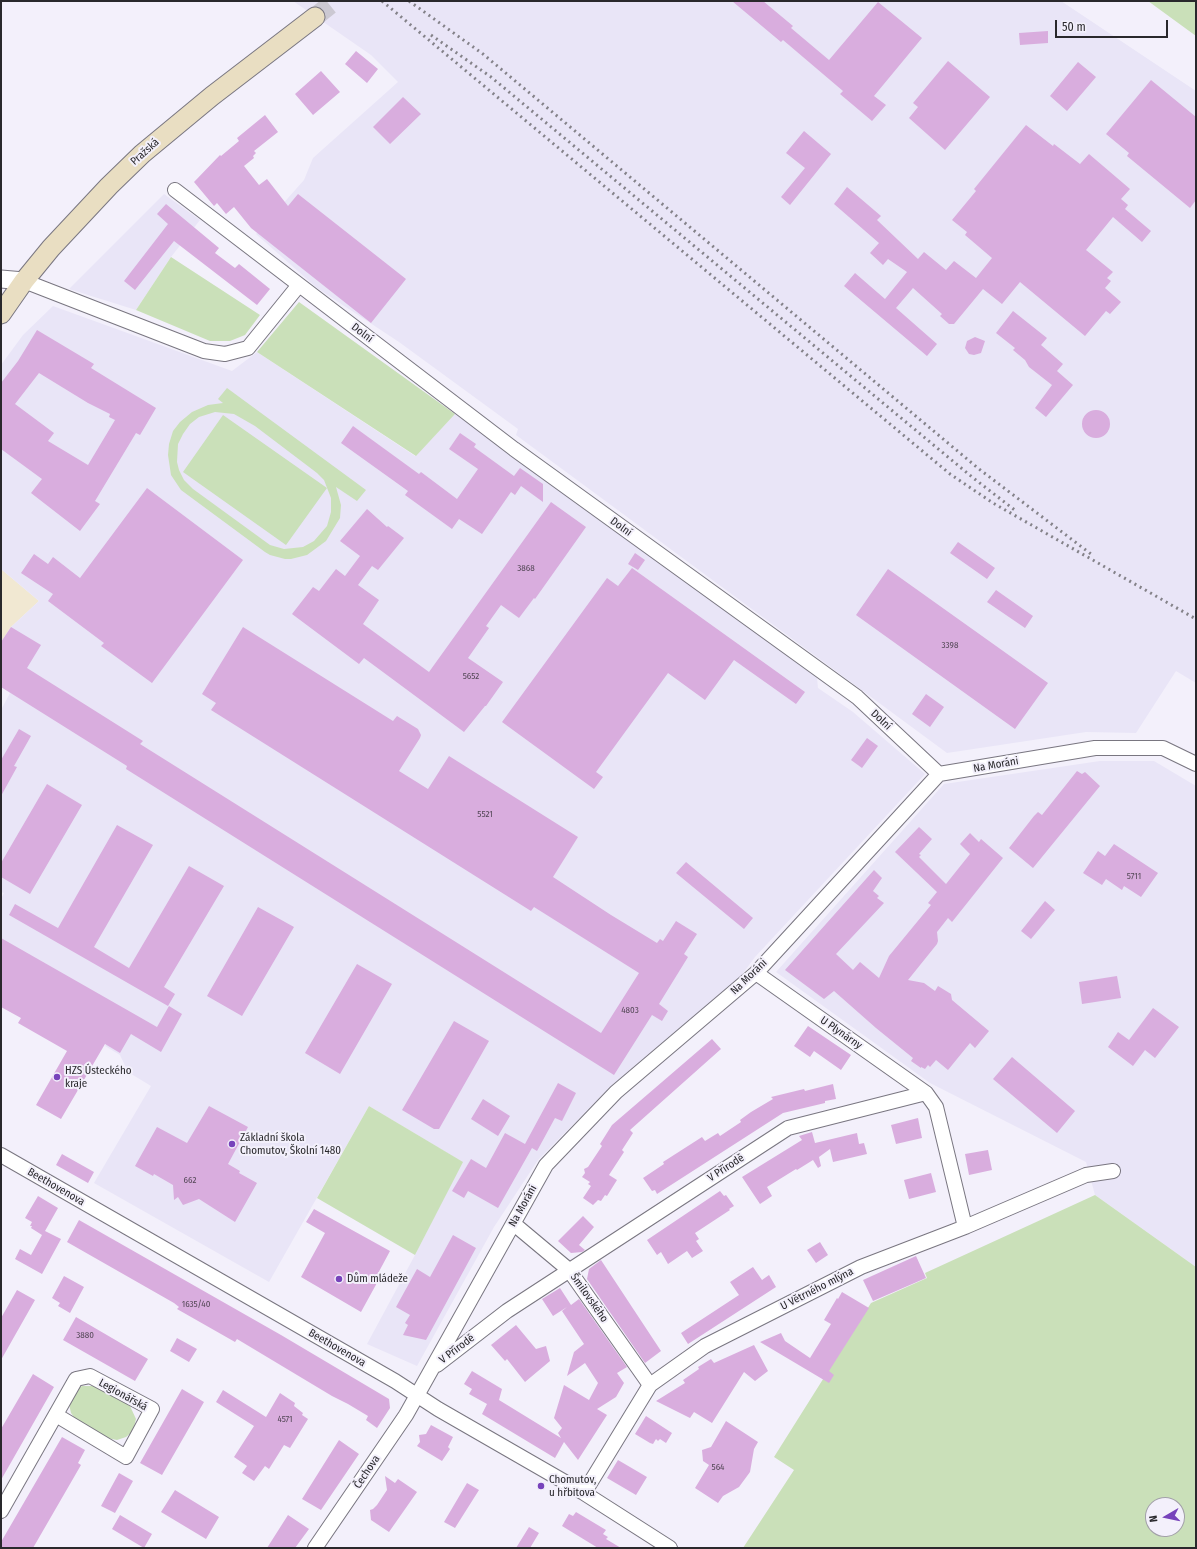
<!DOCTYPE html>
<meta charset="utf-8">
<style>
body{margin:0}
#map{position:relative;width:1197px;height:1549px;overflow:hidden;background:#f3f0fb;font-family:"Fira Sans Condensed",sans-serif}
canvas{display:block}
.frame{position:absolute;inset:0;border:2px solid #29282c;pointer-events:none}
.north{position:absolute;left:1145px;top:1497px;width:40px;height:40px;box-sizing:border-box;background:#f3f0fb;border:1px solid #a2a0a8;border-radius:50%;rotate:261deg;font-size:11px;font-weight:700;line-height:16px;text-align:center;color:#29282c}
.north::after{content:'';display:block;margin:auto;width:14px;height:18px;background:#7743bb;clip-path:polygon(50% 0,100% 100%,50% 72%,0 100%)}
.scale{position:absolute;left:1055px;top:20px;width:113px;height:18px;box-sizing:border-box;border:2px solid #29282c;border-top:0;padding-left:5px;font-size:12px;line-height:14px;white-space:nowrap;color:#29282c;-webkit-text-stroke:3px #f3f0fb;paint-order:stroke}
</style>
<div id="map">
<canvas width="1197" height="1549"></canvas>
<div class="frame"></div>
<div class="north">N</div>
<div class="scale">50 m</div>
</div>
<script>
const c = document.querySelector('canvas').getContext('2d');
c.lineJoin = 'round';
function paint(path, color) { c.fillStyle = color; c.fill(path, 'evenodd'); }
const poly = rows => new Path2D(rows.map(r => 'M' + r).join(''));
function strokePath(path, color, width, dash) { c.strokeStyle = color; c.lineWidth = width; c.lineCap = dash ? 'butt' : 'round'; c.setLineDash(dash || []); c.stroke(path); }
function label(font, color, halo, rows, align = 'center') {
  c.font = font + ' "Fira Sans Condensed",sans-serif'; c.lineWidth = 4; c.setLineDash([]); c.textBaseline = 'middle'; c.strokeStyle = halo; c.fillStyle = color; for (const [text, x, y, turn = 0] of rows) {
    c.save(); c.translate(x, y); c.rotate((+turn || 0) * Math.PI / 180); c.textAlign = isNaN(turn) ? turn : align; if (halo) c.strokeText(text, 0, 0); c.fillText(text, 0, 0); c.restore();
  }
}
paint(poly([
 [1,569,39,601,11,627,1,642]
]), '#f1e8d2');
paint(poly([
 [293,1,1061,1,1196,91,1196,683,1176,671,1136,733,1086,732,947,753,516,435,518,429,399,342,317,288,256,234,304,180,313,158,398,82,371,55],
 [164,194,200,220,171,257,136,310,69,289],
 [53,306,232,371,257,352,415,456,455,414,657,560,817,678,818,688,853,712,925,774,755,957,741,976,613,1084,538,1160,494,1227,417,1366,367,1344,415,1255,462,1162,369,1106,269,1282,94,1183,151,1086,128,1072,120,1055,105,1046,117,1024,1,957,1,899,4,893,1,892,1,710,10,693,1,687,1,642,11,627,39,601,1,569,1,365,23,335],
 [1100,761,1154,761,1196,786,1196,1267,1095,1195,1086,1162,930,1083,776,972,944,784]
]), '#e9e5f7');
paint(poly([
 [1148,1,1196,1,1196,36],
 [171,257,260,315,245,335,230,341,210,341,136,310],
 [299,302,455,414,416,456,257,352],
 [227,388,366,490,357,501,336,487,341,505,340,518,326,541,307,555,291,559,285,559,270,555,265,552,181,490,171,475,168,455,169,444,173,431,180,422,192,412,208,405,223,403,218,399],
 [215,412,234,414,255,426,317,473,324,480,331,498,331,512,327,526,314,541,303,547,284,549,270,545,193,489,184,480,179,470,177,462,178,444,183,434,190,424,199,417],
 [223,415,327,488,286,545,183,472],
 [369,1106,463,1162,415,1255,317,1198],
 [1095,1195,1196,1267,1196,1548,743,1548,794,1470,774,1457,871,1303,927,1278,925,1273],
 [1153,1505,1177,1505,1177,1529,1153,1529],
 [82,1386,94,1386,118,1397,130,1406,136,1419,133,1431,126,1437,117,1440,107,1438,77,1421,71,1413,69,1404,72,1392]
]), '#cae0b9');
paint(poly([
 [732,1,763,1,793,26,791,28,829,60,878,2,922,38,874,96,886,105,872,121,840,94,843,91,783,40,781,42],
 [1048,31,1048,43,1020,45,1019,33],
 [356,51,378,69,367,83,345,64],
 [948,61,990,97,945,150,909,118,918,107,913,103],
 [1078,62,1096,77,1067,111,1050,96],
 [321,71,340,92,313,115,295,94],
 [1151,80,1196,117,1196,200,1190,208,1127,156,1129,153,1106,134],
 [403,97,421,114,390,144,373,127],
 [265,115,278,132,254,151,256,153,253,156,254,158,244,166,259,185,267,179,288,206,298,194,406,279,371,323,251,228,234,207,226,214,217,203,214,206,194,182,220,155,221,156,239,141,237,138],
 [1026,125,1053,146,1054,144,1080,164,1089,154,1130,189,1121,199,1128,205,1125,209,1151,231,1142,242,1113,217,1086,250,1113,272,1107,278,1111,281,1105,288,1121,302,1110,314,1106,311,1085,336,1020,282,1002,304,983,289,954,324,949,324,940,316,942,314,913,288,896,308,937,344,927,356,844,286,855,273,885,299,907,272,888,259,883,265,870,253,879,243,834,204,847,187,881,216,877,220,918,259,924,252,946,270,954,261,976,278,992,258,965,235,967,232,952,220,976,191,974,189],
 [804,131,831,154,790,205,781,197,805,168,786,153],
 [166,204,219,248,215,253,235,268,239,264,270,289,257,305,174,241,135,290,124,281,168,224,157,214],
 [1013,311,1047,338,1041,345,1063,364,1057,371,1073,385,1046,417,1035,408,1052,385,1029,367,1025,360,1013,350,1015,348,996,333],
 [37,330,94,364,91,368,156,408,140,435,136,433,95,501,100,504,80,531,31,493,42,479,1,449,1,383,18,361],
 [39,373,88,403,110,414,109,417,115,420,88,465,48,441,54,433,15,404],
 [975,337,985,341,981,353,974,355,969,354,965,348,967,341],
 '1082 424a14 14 0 1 1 28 0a14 14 0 1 1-28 0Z',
 [353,426,419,474,421,472,457,499,478,469,449,449,460,433,476,444,474,447,514,476,520,468,543,484,543,502,521,486,515,495,511,492,482,534,459,519,452,529,405,495,408,491,341,443],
 [147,488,243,560,152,683,101,646,104,643,48,601,53,594,21,573,34,554,48,564,53,557,80,578],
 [551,502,586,527,535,599,534,598,519,618,501,605,486,626,489,628,468,658,503,682,486,706,485,706,464,732,364,658,359,664,292,614,313,587,319,591,336,569,345,576,360,556,340,541,367,509,387,527,388,526,404,538,378,570,372,566,358,585,379,600,363,624,429,672],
 [958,542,995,568,987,579,950,553],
 [635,553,645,560,638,570,628,564],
 [632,568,805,692,796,704,734,660,705,700,668,673,596,772,603,777,594,789,502,722,607,578,618,586],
 [888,569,1048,683,1015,729,856,615],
 [996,590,1033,616,1025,628,987,602],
 [11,627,41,645,27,668,143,741,140,744,601,1033,639,973,534,907,531,911,211,710,216,703,202,694,243,627,393,721,397,716,418,729,421,735,420,738,399,771,428,789,449,756,578,837,553,877,611,915,657,943,660,939,663,941,676,921,697,934,684,954,688,957,659,1004,668,1011,662,1021,652,1015,614,1075,126,769,127,766,1,687,1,642],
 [926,694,944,707,930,727,912,714],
 [19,729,31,736,14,766,17,767,1,796,1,760],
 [867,738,878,746,862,768,851,760],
 [1077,771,1082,774,1085,772,1100,786,1033,868,1009,848,1034,816,1038,812,1042,815],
 [47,784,82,805,30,894,1,877,1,863],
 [117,825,153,845,94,947,129,968,189,866,224,886,164,987,175,994,168,1006,9,915,15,904,58,928],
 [919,827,932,839,919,854,921,855,919,857,946,884,970,854,960,844,970,833,979,842,981,839,1003,858,952,922,948,918,937,932,938,941,937,944,908,980,924,983,935,991,938,986,951,994,952,1000,989,1031,975,1048,970,1043,948,1070,936,1060,930,1067,928,1065,925,1069,921,1067,921,1068,911,1061,913,1058,876,1028,834,991,824,999,785,970,874,870,882,878,873,891,879,896,877,898,884,903,836,954,853,970,860,962,879,978,889,956,931,905,928,903,937,892,895,852],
 [1114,844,1158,873,1141,897,1124,886,1122,890,1106,879,1102,885,1083,873,1098,851,1105,856],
 [686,862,753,918,744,929,676,873],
 [1045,901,1055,910,1031,939,1021,931],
 [258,907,294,927,242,1016,207,996],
 [1,938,157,1027,169,1006,182,1014,161,1052,131,1034,120,1053,105,1044,61,1119,36,1105,67,1051,18,1023,21,1018,1,1007],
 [357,964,392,984,340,1074,305,1053],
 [1117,976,1121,998,1082,1004,1079,982],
 [1153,1008,1179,1027,1155,1058,1145,1050,1133,1066,1108,1047,1118,1032,1129,1040],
 [454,1021,489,1041,439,1129,434,1129,402,1110],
 [808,1026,851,1055,841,1070,814,1051,810,1057,794,1046],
 [712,1039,721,1049,630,1130,633,1133,622,1150,624,1152,609,1175,617,1180,607,1196,605,1195,601,1201,598,1200,593,1205,583,1198,591,1186,588,1184,590,1182,582,1177,585,1173,584,1169,588,1167,602,1146,600,1144,612,1125],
 [1012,1057,1075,1111,1057,1133,993,1079],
 [558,1083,576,1093,562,1121,555,1118,537,1151,532,1148,498,1208,468,1191,464,1198,452,1191,471,1159,486,1168,505,1133,525,1144],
 [833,1084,836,1099,825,1101,825,1103,783,1113,657,1194,655,1190,652,1191,643,1178,664,1164,663,1162,702,1137,705,1141,718,1133,720,1136,741,1122,740,1120,751,1112,773,1099,771,1097,804,1089,805,1091],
 [483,1099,510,1116,498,1136,471,1119],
 [209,1106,248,1127,228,1164,240,1171,239,1173,257,1183,235,1222,199,1199,183,1205,178,1197,174,1200,173,1185,154,1174,153,1176,135,1166,157,1127,187,1143],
 [918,1118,922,1138,896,1144,891,1125],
 [812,1132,815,1143,857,1133,859,1144,864,1143,867,1154,833,1162,830,1149,819,1157,821,1166,818,1168,813,1160,797,1170,796,1169,767,1187,772,1196,760,1204,742,1177,802,1140,799,1136],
 [988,1150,992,1170,969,1175,965,1154],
 [62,1154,94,1172,88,1183,56,1165],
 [931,1173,936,1192,909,1199,904,1180],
 [720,1191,724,1196,726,1195,734,1206,729,1209,730,1210,695,1233,699,1239,696,1241,703,1251,692,1258,687,1251,668,1264,661,1252,657,1255,647,1240],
 [38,1196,58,1208,45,1231,61,1239,42,1274,15,1259,20,1249,31,1255,42,1235,31,1228,32,1226,30,1226,32,1222,25,1218],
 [314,1209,390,1251,375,1279,378,1281,361,1312,301,1277,325,1233,306,1222],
 [583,1216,594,1227,579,1245,585,1250,582,1252,571,1253,558,1241],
 [79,1220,281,1335,389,1399,390,1408,377,1428,366,1420,368,1416,348,1404,332,1396,237,1339,235,1342,177,1309,179,1307,174,1303,67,1242],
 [453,1235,476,1248,426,1340,403,1335,408,1325,405,1323,410,1315,396,1307,417,1269,430,1277],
 [820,1242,828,1255,816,1263,807,1250],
 [916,1256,926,1278,873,1301,863,1280],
 [601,1260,661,1351,645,1363,587,1279,589,1269],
 [753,1267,762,1280,769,1275,776,1287,688,1344,681,1333,739,1295,730,1282],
 [64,1276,84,1287,70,1313,58,1306,60,1303,52,1298],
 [560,1288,571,1305,579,1299,627,1367,617,1373,624,1383,616,1397,597,1409,607,1415,578,1460,564,1442,555,1458,482,1414,487,1404,469,1394,472,1389,464,1384,472,1371,502,1389,499,1400,561,1438,558,1433,562,1428,554,1418,564,1385,589,1400,598,1383,585,1363,567,1376,574,1352,584,1344,562,1311,567,1307,553,1316,542,1299],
 [17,1290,35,1300,1,1360,1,1318],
 [842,1292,869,1308,829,1371,834,1375,829,1383,760,1342,781,1333,785,1341,810,1358,831,1324,824,1320,837,1298,838,1299],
 [76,1317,148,1359,135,1381,63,1340],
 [516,1325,536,1349,546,1346,550,1361,525,1382,507,1359,505,1361,491,1345],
 [177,1338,197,1349,189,1362,170,1351],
 [754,1345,768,1371,755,1381,744,1372,712,1423,694,1412,690,1418,656,1401,685,1383,683,1380,699,1369,698,1367,711,1359,714,1363],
 [33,1374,54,1387,1,1480,1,1429],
 [182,1389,204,1402,162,1475,140,1463],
 [223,1390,266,1417,280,1393,295,1403,294,1406,303,1413,302,1415,308,1419,290,1448,284,1445,269,1469,265,1466,254,1481,242,1473,247,1466,234,1457,254,1426,216,1402],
 [646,1416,672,1433,666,1443,660,1439,658,1441,656,1439,653,1444,650,1443,635,1434],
 [726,1421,758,1442,754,1449,750,1472,739,1487,723,1496,718,1503,695,1488,709,1465,703,1461,702,1450,711,1447],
 [431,1425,453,1437,448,1447,450,1449,442,1461,417,1446,420,1442,419,1435,426,1434],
 [62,1437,85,1450,78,1463,81,1465,33,1548,1,1548,1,1542],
 [339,1440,359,1454,321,1510,302,1499],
 [618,1460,647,1477,636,1495,607,1478],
 [119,1473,133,1481,115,1513,101,1506],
 [385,1476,395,1483,398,1479,417,1492,389,1532,371,1520,370,1510,373,1509,377,1505,387,1490],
 [467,1483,479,1490,455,1528,444,1522],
 [175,1490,219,1517,206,1539,161,1512],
 [576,1512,606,1530,603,1534,608,1537,606,1539,621,1548,598,1548,562,1526,569,1514,573,1516],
 [120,1515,152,1534,144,1548,112,1529],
 [288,1515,309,1529,295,1548,267,1548],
 [529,1527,539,1533,530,1548,516,1548]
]), '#d9adde');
strokePath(poly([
 [315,17,335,1]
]), '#cbc8d2', 19, [19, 10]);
const minor = poly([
 [175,190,514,449,857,697,939,774],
 [24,281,204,351,225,354,248,348,299,285],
 [756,973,926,1093,936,1107,965,1227],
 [1,1155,395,1381,438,1409,584,1493,670,1548],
 [514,1224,569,1270,650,1385],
 [437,1365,507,1311,788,1128,926,1093],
 [584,1493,650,1385,705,1346,861,1267,965,1227,1086,1175,1113,1171],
 [1,1511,76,1379,90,1376,152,1409,126,1457,56,1415],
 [315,1548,406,1415,546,1165,616,1092,756,973,939,774,1095,748,1163,748,1196,764]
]);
const tertiary = poly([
 [1,279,24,281]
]);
const secondary = poly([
 [1,314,24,281,51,248,109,186,142,154,212,96,315,17]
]);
strokePath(minor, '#797680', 16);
strokePath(tertiary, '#797680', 19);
strokePath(secondary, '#797680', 21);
strokePath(minor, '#fff', 14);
strokePath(tertiary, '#fff', 17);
strokePath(secondary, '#e9dec2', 19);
strokePath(poly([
 [382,1,950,474,993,503,1196,619],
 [409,1,483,54,979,469,1091,554],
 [431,35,491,77,972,477,1016,511]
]), '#848289', 3, [2, 4]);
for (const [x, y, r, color] of [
 [57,1077,4,"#7743bb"],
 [232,1144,4,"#7743bb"],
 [339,1279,4,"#7743bb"],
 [541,1486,4,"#7743bb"]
]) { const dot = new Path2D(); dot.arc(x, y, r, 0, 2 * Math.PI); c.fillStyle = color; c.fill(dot); strokePath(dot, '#f3f0fb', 1.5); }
label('9px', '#554958', null, [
 ["3868",526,568],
 ["3398",950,645],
 ["5652",471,676],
 ["5521",485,814],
 ["5711",1134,876],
 ["4803",630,1010],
 ["662",190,1180],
 ["1635/40",196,1304],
 ["3880",85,1335],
 ["4571",285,1419],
 ["564",718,1467]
]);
label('11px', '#29282c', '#f3f0fb', [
 ["Pražská",145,152,-42],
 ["Dolní",362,333,37],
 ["Dolní",621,527,36],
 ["Dolní",881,720,43],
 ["Na Moráni",996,765,-10],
 ["Na Moráni",749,977,-44],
 ["U Plynárny",841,1033,35],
 ["V Přírodě",726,1168,-33],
 ["Beethovenova",56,1187,30],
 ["Na Moráni",523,1206,-61],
 ["U Větrného mlýna",817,1289,-27],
 ["Šmilovského",589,1298,55],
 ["Beethovenova",337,1348,30],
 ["V Přírodě",457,1349,-37],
 ["Legionářská",123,1395,29],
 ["Čechova",367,1472,-56]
]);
label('11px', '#29282c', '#f3f0fb', [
 ["HZS Ústeckého",65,1071],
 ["kraje",65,1084],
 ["Základní škola",240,1138],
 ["Chomutov, Školní 1480",240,1151],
 ["Dům mládeže",347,1279],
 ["Chomutov,",549,1480],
 ["u hřbitova",549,1493]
], 'left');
</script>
